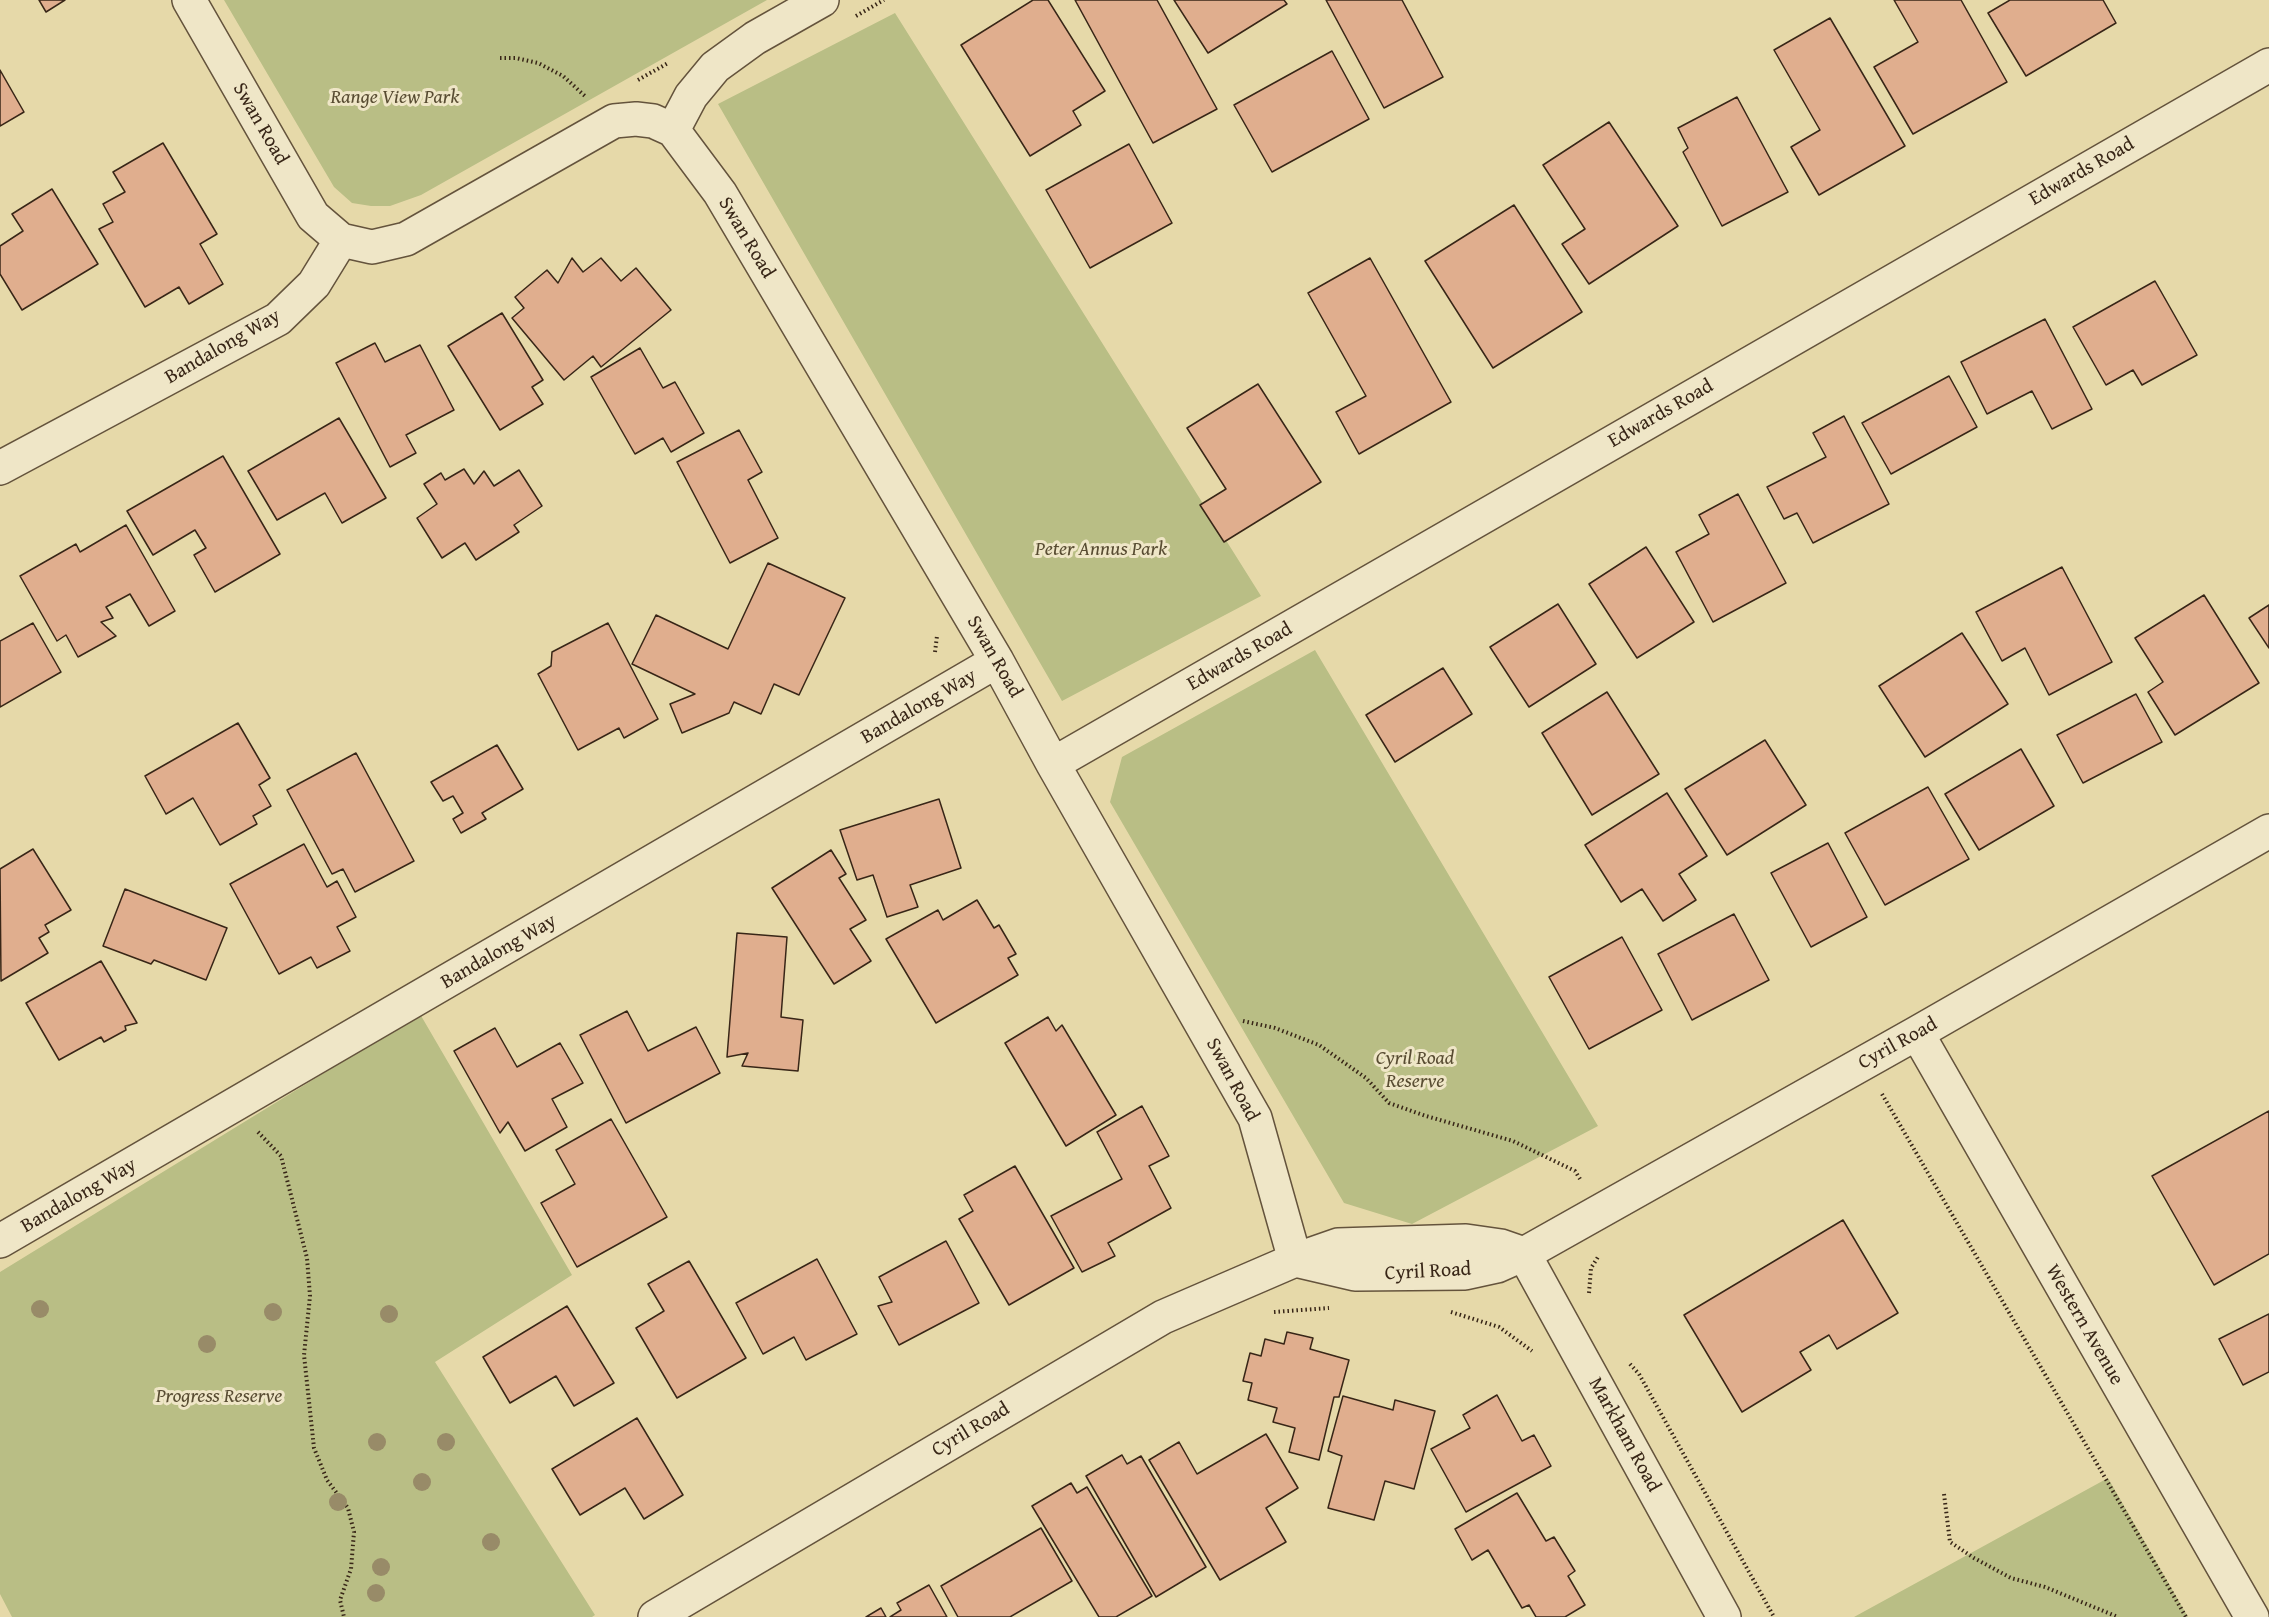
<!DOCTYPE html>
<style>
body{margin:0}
canvas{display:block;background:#e6d9a9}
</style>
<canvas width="2269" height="1617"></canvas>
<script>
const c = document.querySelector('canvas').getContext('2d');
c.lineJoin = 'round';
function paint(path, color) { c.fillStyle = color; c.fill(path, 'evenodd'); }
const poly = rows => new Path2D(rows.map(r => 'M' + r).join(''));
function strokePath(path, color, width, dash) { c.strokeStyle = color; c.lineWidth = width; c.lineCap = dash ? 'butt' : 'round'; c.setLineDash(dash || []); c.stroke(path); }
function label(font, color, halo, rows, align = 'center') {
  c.font = font + ' "Gentium Book Plus",serif'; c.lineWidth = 6; c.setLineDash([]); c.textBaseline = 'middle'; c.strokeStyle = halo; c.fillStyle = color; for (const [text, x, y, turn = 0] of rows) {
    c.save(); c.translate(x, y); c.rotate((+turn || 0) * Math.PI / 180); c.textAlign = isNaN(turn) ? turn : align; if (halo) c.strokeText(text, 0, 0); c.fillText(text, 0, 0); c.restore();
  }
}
paint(poly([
 [224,0,767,0,421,195,390,206,371,206,352,203,334,187],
 [895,13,1261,596,1062,701,718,104],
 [1315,650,1598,1126,1412,1224,1344,1203,1110,802,1122,757],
 [420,1014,572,1275,435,1362,595,1615,592,1617,12,1617,0,1594,0,1272],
 [2108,1478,2188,1617,1854,1617]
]), '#b9be85');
const building = poly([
 [39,0,65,0,46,12,39,0],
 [1033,0,1048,0,1105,91,1073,111,1081,125,1030,156,961,45,1033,0],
 [1075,0,1157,0,1217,109,1153,143,1075,0],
 [1174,0,1284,0,1287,4,1208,53,1174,0],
 [1326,0,1402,0,1443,77,1384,108,1326,0],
 [1894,0,1961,0,2007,82,1913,134,1874,67,1918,42,1894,0],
 [2010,0,2103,0,2116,23,2026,76,1988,13,2010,0],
 [1830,18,1905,146,1819,195,1791,147,1820,130,1774,50,1830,18],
 [1332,51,1369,119,1272,172,1234,105,1332,51],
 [0,70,24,112,0,126,0,70],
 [1737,97,1788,192,1722,226,1683,152,1688,148,1678,128,1737,97],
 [1609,122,1678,226,1589,284,1562,244,1585,229,1543,165,1609,122],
 [163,143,217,234,200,244,223,284,189,304,179,287,145,307,99,229,113,222,103,204,125,192,113,172,163,143],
 [1129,144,1172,223,1090,268,1046,190,1129,144],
 [52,189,98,264,22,310,0,274,0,246,23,231,12,214,52,189],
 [1514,205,1582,312,1493,368,1425,261,1514,205],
 [572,258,583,272,601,258,621,281,636,268,671,310,601,367,593,356,564,380,512,318,524,308,515,297,547,270,558,283,572,258],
 [1370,258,1451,402,1359,454,1336,412,1366,396,1308,293,1370,258],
 [2155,281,2197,355,2142,385,2133,370,2106,385,2073,327,2155,281],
 [502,313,543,380,532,387,543,404,500,430,448,346,502,313],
 [2045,319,2092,409,2052,429,2032,391,1987,414,1961,362,2045,319],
 [375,343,385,362,420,345,454,410,406,435,416,453,390,467,336,363,375,343],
 [640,348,663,388,675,382,704,433,671,452,663,438,635,454,591,377,640,348],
 [1949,376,1977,427,1891,474,1862,423,1949,376],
 [1258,384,1321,482,1224,542,1200,505,1226,489,1187,428,1258,384],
 [1844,416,1889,504,1813,543,1797,513,1784,519,1767,487,1826,457,1813,433,1844,416],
 [339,418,386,498,342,523,325,493,277,520,248,471,339,418],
 [739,430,762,472,748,480,778,538,730,563,677,462,739,430],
 [223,456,280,554,215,592,194,555,206,548,195,530,153,555,127,511,223,456],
 [464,469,474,484,484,471,494,486,519,470,542,506,514,525,519,532,476,560,465,543,442,558,417,518,437,504,424,484,441,473,445,480,464,469],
 [1738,494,1786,583,1713,622,1676,552,1709,534,1699,515,1738,494],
 [126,525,175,611,149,626,130,594,106,607,113,618,101,622,116,636,78,657,66,635,57,641,20,576,76,544,80,552,126,525],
 [1646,547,1694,622,1637,658,1589,584,1646,547],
 [768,563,845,598,799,695,774,684,761,714,734,702,729,713,682,733,670,704,695,694,632,664,656,615,728,649,768,563],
 [2062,567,2112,662,2049,695,2025,648,2002,661,1976,612,2062,567],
 [2204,595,2259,683,2175,735,2148,692,2163,682,2135,638,2204,595],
 [1558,604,1596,664,1529,707,1490,647,1558,604],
 [2269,605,2269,648,2249,618,2269,605],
 [33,623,61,672,0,707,0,641,33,623],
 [608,623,658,719,624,738,619,728,578,750,538,674,551,666,552,652,608,623],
 [1962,633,2008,704,1925,757,1879,686,1962,633],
 [1443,668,1472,714,1395,762,1366,715,1443,668],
 [1607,692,1659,774,1592,815,1542,733,1607,692],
 [2136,694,2162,742,2083,783,2057,735,2136,694],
 [238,723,270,778,259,785,271,806,253,816,257,824,220,845,193,798,166,814,145,776,238,723],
 [1765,740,1806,805,1727,855,1685,789,1765,740],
 [497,745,523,789,482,813,486,819,461,833,453,819,463,813,453,796,443,801,431,782,497,745],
 [2021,749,2054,806,1979,850,1945,794,2021,749],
 [356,753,414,861,355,892,343,869,332,874,287,790,356,753],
 [1928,787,1969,859,1885,905,1845,833,1928,787],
 [1667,793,1707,856,1679,874,1696,900,1663,921,1642,889,1621,902,1585,845,1667,793],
 [939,799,961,868,910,885,918,907,887,917,873,875,857,880,840,830,939,799],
 [1828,843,1867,917,1811,947,1771,873,1828,843],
 [304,844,327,887,337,881,356,917,337,927,350,951,317,968,311,957,279,974,230,884,304,844],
 [33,849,71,910,45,925,49,932,39,938,48,953,1,981,0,869,33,849],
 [831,850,846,874,839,878,866,920,850,929,871,961,834,984,772,888,831,850],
 [125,889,227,928,206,980,154,960,151,964,103,946,125,889],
 [977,900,994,928,999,925,1016,954,1008,958,1018,975,936,1023,886,939,938,910,943,920,977,900],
 [1734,914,1769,980,1692,1020,1658,954,1734,914],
 [737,933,787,937,781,1017,803,1020,798,1071,742,1066,748,1053,727,1057,737,933],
 [1622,937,1662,1010,1589,1049,1549,977,1622,937],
 [101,961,137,1023,125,1026,126,1030,104,1042,101,1037,59,1060,26,1003,101,961],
 [627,1011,648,1051,696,1027,720,1073,626,1123,580,1035,627,1011],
 [1048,1017,1056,1031,1062,1025,1116,1115,1066,1146,1005,1043,1048,1017],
 [495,1028,517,1067,560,1043,583,1083,552,1099,567,1127,525,1151,508,1122,500,1133,454,1051,495,1028],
 [1142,1106,1169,1156,1149,1166,1171,1208,1108,1243,1115,1256,1082,1272,1051,1216,1122,1179,1097,1132,1142,1106],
 [2269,1111,2269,1254,2214,1285,2152,1176,2269,1111],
 [611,1119,667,1217,577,1267,541,1203,575,1184,556,1150,611,1119],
 [1015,1166,1074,1268,1009,1305,959,1219,973,1211,964,1195,1015,1166],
 [1843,1220,1898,1313,1837,1349,1829,1335,1800,1352,1811,1370,1742,1412,1684,1315,1843,1220],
 [946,1241,979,1303,899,1345,878,1306,892,1302,879,1277,946,1241],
 [817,1259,857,1334,806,1360,794,1337,763,1354,736,1303,817,1259],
 [689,1261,746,1358,677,1398,636,1328,664,1311,648,1284,689,1261],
 [567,1306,614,1383,574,1406,556,1376,510,1403,483,1357,567,1306],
 [2269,1314,2269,1372,2243,1385,2219,1339,2269,1314],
 [1287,1332,1313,1338,1310,1349,1349,1360,1339,1397,1334,1397,1319,1460,1289,1452,1295,1428,1273,1422,1277,1408,1248,1400,1252,1383,1243,1381,1250,1353,1261,1356,1265,1339,1284,1344,1287,1332],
 [1497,1395,1522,1441,1534,1435,1551,1466,1466,1512,1431,1449,1470,1428,1463,1415,1497,1395],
 [1343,1396,1393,1410,1395,1400,1435,1411,1414,1489,1385,1481,1374,1520,1328,1508,1342,1456,1328,1451,1343,1396],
 [637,1418,683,1495,644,1519,625,1488,580,1515,552,1469,637,1418],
 [1266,1434,1298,1488,1266,1508,1286,1542,1220,1580,1149,1460,1179,1442,1197,1474,1266,1434],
 [1122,1455,1127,1464,1141,1456,1206,1567,1156,1597,1086,1476,1122,1455],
 [1071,1483,1077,1493,1087,1487,1152,1596,1116,1617,1099,1617,1032,1506,1071,1483],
 [1517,1493,1546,1541,1554,1537,1575,1571,1568,1576,1585,1605,1565,1617,1536,1617,1529,1605,1522,1608,1488,1550,1472,1560,1455,1529,1517,1493],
 [1041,1528,1072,1581,1010,1617,958,1617,941,1586,1041,1528],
 [929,1585,947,1617,890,1617,901,1610,897,1603,929,1585],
 [881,1608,886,1617,866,1617,881,1608]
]);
paint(building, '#e0ae8e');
strokePath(building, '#382617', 1.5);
const minor = poly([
 [189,0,313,216,341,240],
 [673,130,691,96,715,67,755,38,822,0],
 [0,468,278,319,314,284,341,240,372,247,406,239,614,121,636,119,653,121,673,130,720,193,997,661,1053,764,1255,1118,1295,1260],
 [1053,764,2269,65],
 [1917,1033,2252,1617],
 [0,1241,997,661],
 [1524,1254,1724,1617],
 [1295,1260,1355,1274,1465,1273,1497,1266,1524,1254,1917,1033,2269,831],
 [655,1617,1163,1317,1295,1260,1338,1245,1466,1241,1501,1246,1524,1254]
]);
strokePath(minor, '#64533c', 36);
strokePath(poly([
 [856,16,884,0],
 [500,58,516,58,538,63,563,76,585,96],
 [638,80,668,63],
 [935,652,937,636],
 [1243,1021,1275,1028,1319,1045,1366,1078,1389,1103,1426,1116,1513,1141,1575,1171,1580,1179],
 [1882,1094,2186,1617],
 [258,1132,281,1156,307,1258,310,1296,304,1355,314,1448,327,1480,348,1508,354,1532,351,1569,340,1600,344,1617],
 [1589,1293,1591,1268,1598,1257],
 [1274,1312,1329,1308],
 [1451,1312,1499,1327,1532,1351],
 [1630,1364,1639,1374,1774,1617],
 [1944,1494,1950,1542,1974,1558,2011,1578,2045,1587,2118,1617]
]), '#382617', 4, [1.5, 3]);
strokePath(minor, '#efe6c7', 33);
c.fillStyle = '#988b68';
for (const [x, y] of [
 [40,1309],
 [273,1312],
 [389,1314],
 [207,1344],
 [377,1442],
 [446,1442],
 [422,1482],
 [338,1502],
 [491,1542],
 [381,1567],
 [376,1593]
]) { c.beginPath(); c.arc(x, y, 9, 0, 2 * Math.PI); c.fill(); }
label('italic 20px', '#584c32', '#efe6c7', [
 ["Range View Park",395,98],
 ["Peter Annus Park",1101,550],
 ["Cyril Road",1415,1059],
 ["Reserve",1415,1082],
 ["Progress Reserve",219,1397]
]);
label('20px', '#382617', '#efe6c7', [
 ["Swan Road",260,124,60],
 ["Edwards Road",2082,172,-30],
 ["Swan Road",746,238,59],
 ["Bandalong Way",223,347,-30],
 ["Edwards Road",1661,414,-30],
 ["Swan Road",994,657,60],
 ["Edwards Road",1240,657,-30],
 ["Bandalong Way",919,707,-30],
 ["Bandalong Way",499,952,-30],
 ["Cyril Road",1898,1044,-29],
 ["Swan Road",1232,1080,62],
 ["Bandalong Way",79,1196,-30],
 ["Cyril Road",1428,1272,-3],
 ["Western Avenue",2084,1325,60],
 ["Cyril Road",971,1430,-31],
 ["Markham Road",1624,1435,61]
]);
</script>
